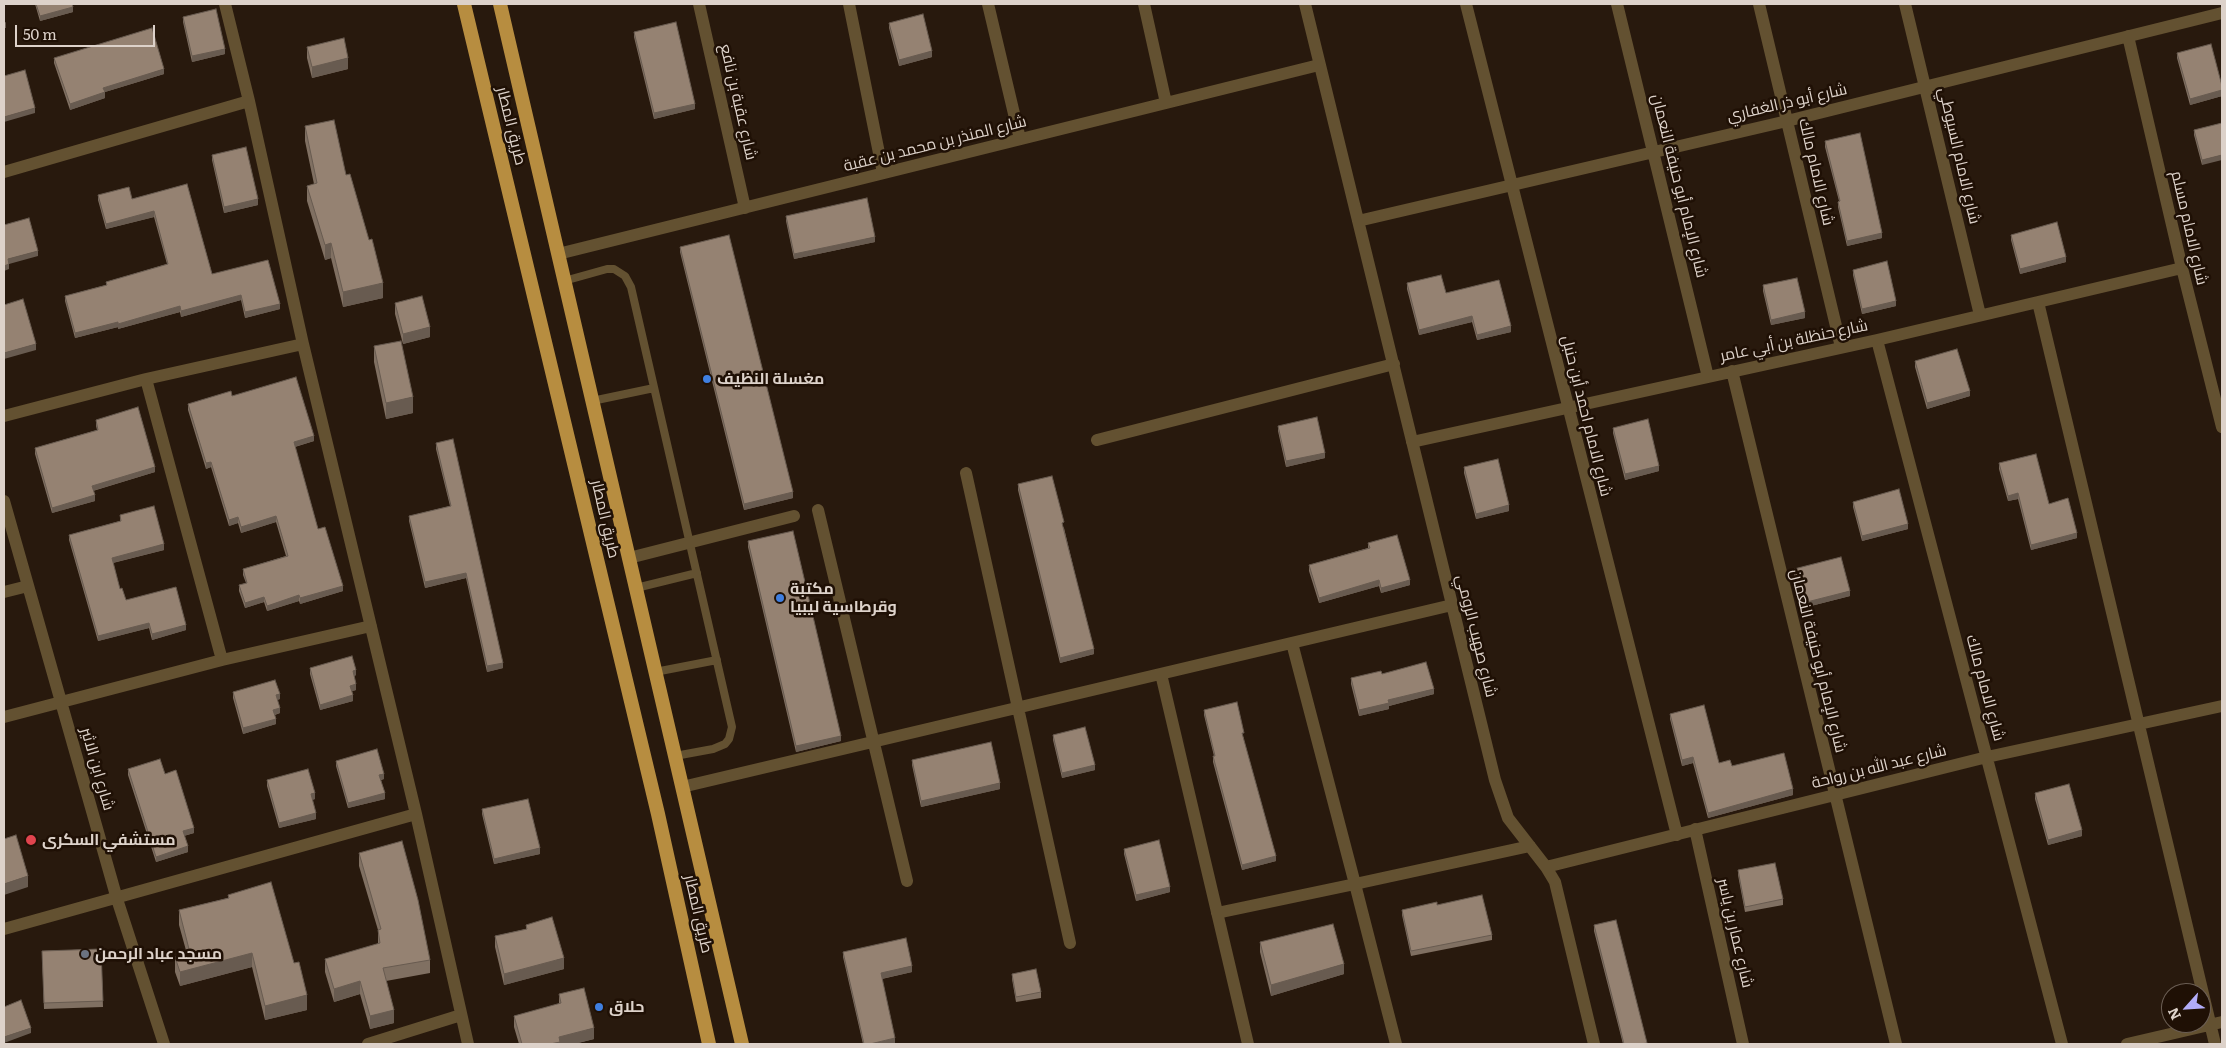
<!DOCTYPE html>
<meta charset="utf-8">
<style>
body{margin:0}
#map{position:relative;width:2226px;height:1048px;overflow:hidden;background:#28190d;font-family:Literata,serif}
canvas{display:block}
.frame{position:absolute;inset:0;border:5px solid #ddd2ca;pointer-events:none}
.north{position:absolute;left:2161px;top:983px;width:50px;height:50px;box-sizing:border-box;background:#1f1005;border:1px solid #6b5e54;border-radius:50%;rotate:244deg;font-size:14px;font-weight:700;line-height:20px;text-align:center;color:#ddd2ca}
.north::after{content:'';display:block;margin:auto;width:18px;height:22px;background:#b2adf9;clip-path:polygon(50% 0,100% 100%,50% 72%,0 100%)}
.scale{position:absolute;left:15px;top:25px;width:140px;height:22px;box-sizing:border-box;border:2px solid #ddd2ca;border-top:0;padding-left:6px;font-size:15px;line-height:18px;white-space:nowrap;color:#ddd2ca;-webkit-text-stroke:4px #1f1005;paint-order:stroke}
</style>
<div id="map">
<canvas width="2226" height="1048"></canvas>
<div class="frame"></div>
<div class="north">N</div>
<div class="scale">50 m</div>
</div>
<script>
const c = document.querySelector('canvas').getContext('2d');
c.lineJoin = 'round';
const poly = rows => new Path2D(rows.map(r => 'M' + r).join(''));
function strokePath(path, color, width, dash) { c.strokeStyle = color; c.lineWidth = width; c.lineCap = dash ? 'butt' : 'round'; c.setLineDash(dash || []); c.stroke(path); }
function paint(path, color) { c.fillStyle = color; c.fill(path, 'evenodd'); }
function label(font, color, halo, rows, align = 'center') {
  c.font = font + ' Literata,Cairo,serif'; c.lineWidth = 5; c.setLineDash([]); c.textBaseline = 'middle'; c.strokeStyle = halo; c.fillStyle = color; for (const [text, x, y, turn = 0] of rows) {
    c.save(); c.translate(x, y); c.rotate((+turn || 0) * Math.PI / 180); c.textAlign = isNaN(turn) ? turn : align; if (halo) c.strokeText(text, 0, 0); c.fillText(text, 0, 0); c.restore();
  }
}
strokePath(poly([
 [564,281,607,269,614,269,625,276,631,287,732,727,729,739,725,744,713,749,675,756],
 [592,401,654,388],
 [636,588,697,573],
 [655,672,717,660]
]), '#635131', 8);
strokePath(poly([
 [225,4,249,101,303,344],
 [699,4,745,208],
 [849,4,883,173],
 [988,4,1020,139],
 [1144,4,1166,103],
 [1305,4,1495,780,1508,818,1546,867,1555,882,1594,1044],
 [1466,4,1677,835],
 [1617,4,1708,377],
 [1759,4,1841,347],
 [1905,4,1980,315],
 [2128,36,2182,268,2222,427],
 [4,172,249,101],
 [1358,221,1787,121,2222,13],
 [558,254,1319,65],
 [2038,302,2215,1044],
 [1877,340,2062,1044],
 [1732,371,1896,1044],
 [146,379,222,660],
 [4,416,146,379,303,344,416,814,468,1044],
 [1097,440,1394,364],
 [1412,442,1877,340,2182,268],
 [966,473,1070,943],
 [4,501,117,899,164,1044],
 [818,510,907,881],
 [629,558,794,516],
 [4,592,28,586],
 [1292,643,1355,884,1530,846],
 [1161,674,1248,1044],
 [4,717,222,660,371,626],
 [682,787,1452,605],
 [1695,829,1743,1044],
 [1546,867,1987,757,2222,706],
 [1217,913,1355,884,1396,1044],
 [4,929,416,814],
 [368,1044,461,1015],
 [2127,1044,2222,1022]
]), '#635131', 12);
strokePath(poly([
 [464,4,658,814,709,1044],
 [500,4,742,1044]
]), '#b78d40', 14);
paint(poly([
 [35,4,72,4,73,12,40,21],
 [183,17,225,54,192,62,183,22],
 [889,23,932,57,899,66,889,28],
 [634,32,695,109,654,119,634,37],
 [307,47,348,69,312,78,307,58],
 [2177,53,2222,86,2222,96,2190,105,2177,58],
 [54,58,164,74,105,92,105,98,70,110,54,63],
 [2222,123,2202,165,2194,135,2194,130],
 [305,126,346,175,383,298,343,307,331,258,325,260,307,201,307,186,314,184,305,141],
 [1825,141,1882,238,1847,246,1838,207,1838,202,1839,201,1825,147],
 [212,155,258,205,224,213,212,160],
 [187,184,212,274,280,309,245,318,241,300,181,317,180,312,118,329,118,327,75,338,65,301,65,296,106,285,106,282,167,264,154,217,106,229,98,200,98,195,132,199],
 [786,216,875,242,794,259,786,221],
 [2011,235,2066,262,2020,274,2011,240],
 [680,247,793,498,744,510,680,252],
 [1853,270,1896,306,1862,314,1853,275],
 [1407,283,1446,293,1511,332,1477,340,1472,322,1419,335,1407,289],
 [1763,285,1805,318,1771,325,1763,291],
 [395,303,430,337,403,344,395,314],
 [374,346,413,413,386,419,374,362],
 [1915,361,1970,396,1927,409,1915,367],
 [232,396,314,441,295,447,318,529,343,591,300,604,299,601,267,611,264,602,245,608,239,591,239,585,246,583,243,575,243,569,286,556,276,522,241,533,238,523,229,526,211,467,206,469,188,410,188,404],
 [96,420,155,472,93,491,95,501,52,513,35,454,35,448,97,430,96,426],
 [1278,426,1325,458,1286,467,1278,431],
 [1613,428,1659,471,1625,480,1613,433],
 [436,443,503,668,487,672,466,578,425,588,409,521,409,516,450,506,436,449],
 [1999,463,2077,538,2031,550,2018,499,2008,501,1999,469],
 [1464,467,1509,511,1476,519,1464,473],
 [1018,484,1064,528,1094,654,1060,663,1018,490],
 [1853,502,1908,529,1862,541,1853,507],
 [120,515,164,550,113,563,120,589,126,600,186,630,152,640,149,628,98,641,69,540,69,535,120,521],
 [748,541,841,741,796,752,748,547],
 [1368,543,1410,585,1381,593,1379,586,1319,603,1309,571,1309,565,1368,548],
 [1794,569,1850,596,1803,608,1794,574],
 [310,668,356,675,354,676,356,690,352,691,353,701,320,710,310,674],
 [1382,674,1434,694,1389,706,1389,709,1359,716,1351,684,1351,678],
 [233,692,280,699,277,700,280,713,275,715,276,724,243,734,233,698],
 [1204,710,1244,738,1243,739,1276,861,1242,870,1213,762,1213,756,1214,756,1204,715],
 [1670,714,1719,763,1732,766,1793,795,1708,818,1693,763,1682,766,1670,719],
 [1053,735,1095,770,1062,778,1053,740],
 [912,760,1000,789,921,807,912,765],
 [336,761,384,779,381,780,385,799,348,808,336,766],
 [128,769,165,774,194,833,184,836,188,852,156,862,128,775],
 [267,780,315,799,312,800,316,819,279,828,267,786],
 [2035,793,2082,836,2048,845,2035,799],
 [482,809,540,854,494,864,482,814],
 [1124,849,1170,892,1136,901,1124,854],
 [359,853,430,960,430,973,386,981,394,1023,370,1029,360,994,334,1002,325,972,325,959,378,944,378,930,359,866],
 [1738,870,1783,899,1783,905,1745,912,1738,875],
 [228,895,307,1010,265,1020,252,967,180,986,175,972,175,957,187,954,179,925,179,910,228,898],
 [1437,905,1492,935,1492,940,1411,956,1402,915,1402,910],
 [526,925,564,969,504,985,495,947,495,936,526,929],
 [1594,925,1647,1044,1623,1044,1594,931],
 [1260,942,1344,974,1271,996,1260,952],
 [101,949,103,1007,44,1009,42,951],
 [843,952,912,972,882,979,895,1044,863,1044,843,957],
 [1012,974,1041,992,1041,998,1016,1002,1012,979],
 [559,994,594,1039,574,1044,519,1044,514,1027,514,1016,559,1004]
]), '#807062');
paint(poly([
 [73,7,73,12,40,21,40,16],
 [6,22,6,28,4,28,4,23],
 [225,49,225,54,192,62,192,56],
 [932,51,932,57,899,66,899,60],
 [348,58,348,69,312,78,312,67],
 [164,69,164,74,105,92,105,98,70,110,70,104,103,88],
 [2222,90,2222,96,2190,105,2190,99],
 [695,104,695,109,654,119,654,113],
 [35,108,35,113,4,122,4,117],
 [2222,155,2222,160,2202,165,2202,160],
 [258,199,258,205,224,213,224,207],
 [154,211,154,217,106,229,106,224],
 [1882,233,1882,238,1847,246,1847,241],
 [875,237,875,242,794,259,794,254],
 [331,243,331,258,325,260,325,245],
 [38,251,38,256,9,264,9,269,4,271,4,266,8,259],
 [2066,257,2066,262,2020,274,2020,269],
 [383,283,383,298,343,307,343,292],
 [241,295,241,300,181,317,181,311],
 [1896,301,1896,306,1862,314,1862,309],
 [280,304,280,309,245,318,245,312],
 [180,306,180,312,118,329,118,324],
 [1805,312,1805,318,1771,325,1771,320],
 [1472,316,1472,322,1419,335,1419,330],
 [118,322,118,327,75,338,75,333],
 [1511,326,1511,332,1477,340,1477,335],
 [430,327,430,337,403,344,403,334],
 [36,344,36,350,4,359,4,353],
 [1970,391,1970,396,1927,409,1927,403],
 [413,397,413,413,386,419,386,403],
 [314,436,314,441,294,447,294,442],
 [1325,453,1325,458,1286,467,1286,461],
 [211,462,211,467,206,469,206,463],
 [1659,466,1659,471,1625,480,1625,474],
 [155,467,155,472,92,491,92,486],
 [793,492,793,498,744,510,744,504],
 [2018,493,2018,499,2008,501,2008,496],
 [95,495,95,501,52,513,52,508],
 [1509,505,1509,511,1476,519,1476,514],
 [276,516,276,522,241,533,241,527],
 [238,517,238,523,229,526,229,520],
 [1908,524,1908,529,1862,541,1862,536],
 [2077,533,2077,538,2031,550,2031,545],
 [164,544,164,550,112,563,112,558],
 [466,573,466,578,425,588,425,582],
 [1379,580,1379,586,1319,603,1319,598],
 [1410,580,1410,585,1381,593,1381,588],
 [343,586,343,591,300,604,300,598],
 [1850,591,1850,596,1803,608,1803,603],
 [299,595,299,601,267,611,267,606],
 [264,597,264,602,245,608,245,603],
 [149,623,149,628,98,641,98,636],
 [186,625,186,630,152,640,152,634],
 [1094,649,1094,654,1060,663,1060,658],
 [503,663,503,668,487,672,487,666],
 [356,670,356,675,353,677,353,671],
 [356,684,356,690,350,692,350,686],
 [1434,689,1434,694,1389,706,1389,709,1359,716,1359,710,1388,700],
 [280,694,280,699,276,700,276,695],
 [353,695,353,701,320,710,320,705],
 [280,708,280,713,273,715,273,710],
 [276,719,276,724,243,734,243,728],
 [841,736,841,741,796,752,796,746],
 [1693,757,1693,763,1682,766,1682,760],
 [1095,765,1095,770,1062,778,1062,773],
 [384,774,384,779,379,780,379,775],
 [1000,783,1000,789,921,807,921,801],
 [1793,789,1793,795,1708,818,1708,813],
 [315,793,315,799,311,800,311,794],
 [385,793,385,799,348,808,348,803],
 [316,813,316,819,279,828,279,823],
 [194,828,194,833,183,836,183,831],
 [2082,830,2082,836,2048,845,2048,840],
 [188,846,188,852,156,862,156,857],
 [540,848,540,854,494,864,494,859],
 [1276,856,1276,861,1242,870,1242,865],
 [28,876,28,887,4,895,4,884],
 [1170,887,1170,892,1136,901,1136,895],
 [252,953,252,967,180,986,180,972],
 [564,958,564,969,504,985,504,974],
 [1344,964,1344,974,1271,996,1271,985],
 [912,966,912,972,881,979,881,973],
 [360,981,360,994,334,1002,334,989],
 [307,995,307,1010,265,1020,265,1006],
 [394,1010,394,1023,370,1029,370,1016],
 [31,1028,31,1033,4,1043,4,1037],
 [594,1028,594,1039,574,1044,550,1044,559,1037],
 [895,1038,895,1044,870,1044]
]), '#685b50');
const building = poly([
 [36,4,72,4,73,7,40,16,36,4],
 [216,9,225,49,192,56,183,17,216,9],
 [923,14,932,51,899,60,889,23,923,14],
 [676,22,695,104,654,113,634,32,676,22],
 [152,28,164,69,103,88,105,92,70,104,54,58,152,28],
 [344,38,348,58,312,67,307,47,344,38],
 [2211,44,2222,86,2222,90,2190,99,2177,53,2211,44],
 [25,70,35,108,4,117,4,76,25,70],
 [334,120,346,175,350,174,369,240,372,239,383,283,343,292,331,243,325,245,307,186,317,183,305,126,334,120],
 [2222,123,2222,155,2202,160,2194,130,2222,123],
 [1860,133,1882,233,1847,241,1838,202,1840,201,1825,141,1860,133],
 [246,147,258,199,224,207,212,155,246,147],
 [187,184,212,274,268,260,280,304,245,312,241,295,181,311,180,306,118,324,118,322,75,333,65,296,107,285,106,282,168,264,154,211,106,224,98,195,129,187,132,199,187,184],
 [867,198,875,237,794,254,786,216,867,198],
 [29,218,38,251,8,259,9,264,4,266,4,225,29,218],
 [2057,222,2066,257,2020,269,2011,235,2057,222],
 [729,235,793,492,744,504,680,247,729,235],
 [1887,261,1896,301,1862,309,1853,270,1887,261],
 [1441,275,1446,293,1499,280,1511,326,1477,335,1472,316,1419,330,1407,283,1441,275],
 [1797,278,1805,312,1771,320,1763,285,1797,278],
 [422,296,430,327,403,334,395,303,422,296],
 [23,299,36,344,4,353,4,305,23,299],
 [401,341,413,397,386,403,374,346,401,341],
 [1957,349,1970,391,1927,403,1915,361,1957,349],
 [296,377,314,436,294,442,318,529,325,527,343,586,300,598,299,595,267,606,264,597,245,603,239,585,247,583,243,569,288,556,276,516,241,527,238,517,229,520,211,462,206,463,188,404,231,391,232,396,296,377],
 [138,407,155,467,92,486,95,495,52,508,35,448,98,430,96,420,138,407],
 [1317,417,1325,453,1286,461,1278,426,1317,417],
 [1648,419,1659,466,1625,474,1613,428,1648,419],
 [453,439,503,663,487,666,466,573,425,582,409,516,451,506,436,443,453,439],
 [2036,454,2049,504,2068,498,2077,533,2031,545,2018,493,2008,496,1999,463,2036,454],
 [1498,459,1509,505,1476,514,1464,467,1498,459],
 [1052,476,1064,522,1062,523,1094,649,1060,658,1018,484,1052,476],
 [1899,489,1908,524,1862,536,1853,502,1899,489],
 [154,506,164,544,112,558,120,589,122,588,126,600,176,587,186,625,152,634,149,623,98,636,69,535,121,521,120,515,154,506],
 [793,531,841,736,796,746,748,541,793,531],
 [1397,535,1410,580,1381,588,1379,580,1319,598,1309,565,1370,548,1368,543,1397,535],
 [1841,557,1850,591,1803,603,1794,569,1841,557],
 [352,656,356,670,353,671,356,684,350,686,353,695,320,705,310,668,352,656],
 [1426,662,1434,689,1388,700,1389,703,1359,710,1351,678,1381,671,1382,674,1426,662],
 [275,680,280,694,276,695,280,708,273,710,276,719,243,728,233,692,275,680],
 [1237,702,1244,733,1242,733,1276,856,1242,865,1213,756,1215,756,1204,710,1237,702],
 [1704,705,1719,763,1730,760,1732,766,1784,753,1793,789,1708,813,1693,757,1682,760,1670,714,1704,705],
 [1085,727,1095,765,1062,773,1053,735,1085,727],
 [991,742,1000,783,921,801,912,760,991,742],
 [377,749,384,774,379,775,385,793,348,803,336,761,377,749],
 [160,759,165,774,176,770,194,828,183,831,188,846,156,857,128,769,160,759],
 [308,769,315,793,311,794,316,813,279,823,267,780,308,769],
 [2069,784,2082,830,2048,840,2035,793,2069,784],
 [528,799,540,848,494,859,482,809,528,799],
 [16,835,28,876,4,884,4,839,16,835],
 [1159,840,1170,887,1136,895,1124,849,1159,840],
 [402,841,418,900,430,960,383,968,394,1010,370,1016,360,981,334,989,325,959,380,943,378,930,381,929,359,853,402,841],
 [1775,863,1783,899,1745,907,1738,870,1775,863],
 [271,882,294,963,299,962,307,995,265,1006,252,953,180,972,175,957,190,953,179,910,229,898,228,895,271,882],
 [1482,895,1492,935,1411,951,1402,910,1437,902,1437,905,1482,895],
 [552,917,564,958,504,974,495,936,527,929,526,925,552,917],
 [1616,920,1647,1043,1641,1044,1624,1044,1594,925,1616,920],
 [1333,924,1344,964,1271,985,1260,942,1333,924],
 [906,938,912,966,881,973,895,1038,870,1044,864,1044,843,952,906,938],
 [101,949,103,1001,44,1003,42,951,101,949],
 [1036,969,1041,992,1016,997,1012,974,1036,969],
 [584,988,594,1028,559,1037,560,1042,550,1044,522,1044,514,1016,561,1003,559,994,584,988],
 [21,1000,31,1028,4,1037,4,1007,21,1000]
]);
paint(building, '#958272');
strokePath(building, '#685b50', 1);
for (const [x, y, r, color] of [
 [707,379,5,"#3f7fe0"],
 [780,598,5,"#3f7fe0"],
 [31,840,6,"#e0444e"],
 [85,954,5,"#6b7280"],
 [599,1007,5,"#3f7fe0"]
]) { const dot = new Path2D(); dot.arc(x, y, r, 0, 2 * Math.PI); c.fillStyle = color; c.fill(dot); strokePath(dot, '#1f1005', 2); }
label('16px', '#ddd2ca', '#1f1005', [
 ["شارع عقبة بن نافع",738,102,77],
 ["شارع أبو ذر الغفاري",1787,103,-13],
 ["طريق المطار",511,126,76],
 ["شارع المنذر بن محمد بن عقبة",935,144,-14],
 ["شارع الامام السيوطي",1959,156,77],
 ["شارع الامام مالك",1816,172,77],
 ["شارع الإمام أبو حنيفة النعمان",1679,186,76],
 ["شارع الامام مسلم",2189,228,77],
 ["شارع حنظلة بن أبي عامر",1794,341,-12],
 ["شارع الامام احمد أبن حنبل",1586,416,76],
 ["طريق المطار",605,519,77],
 ["شارع صهيب الرومي",1476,636,76],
 ["شارع الإمام أبو حنيفة النعمان",1818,661,76],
 ["شارع الامام مالك",1985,688,75],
 ["شارع عبد الله بن رواحة",1879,767,-14],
 ["شارع ابن الاثير",97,769,74],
 ["طريق المطار",698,914,77],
 ["شارع عمار بن ياسر",1735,933,77]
]);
label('bold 16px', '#ddd2ca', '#1f1005', [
 ["مغسلة النظيف",717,379],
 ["مكتبة",790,589],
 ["وقرطاسية ليبيا",790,607],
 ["مستشفي السكرى",42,840],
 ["مسجد عباد الرحمن",95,954],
 ["حلاق",609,1007]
], 'left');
</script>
